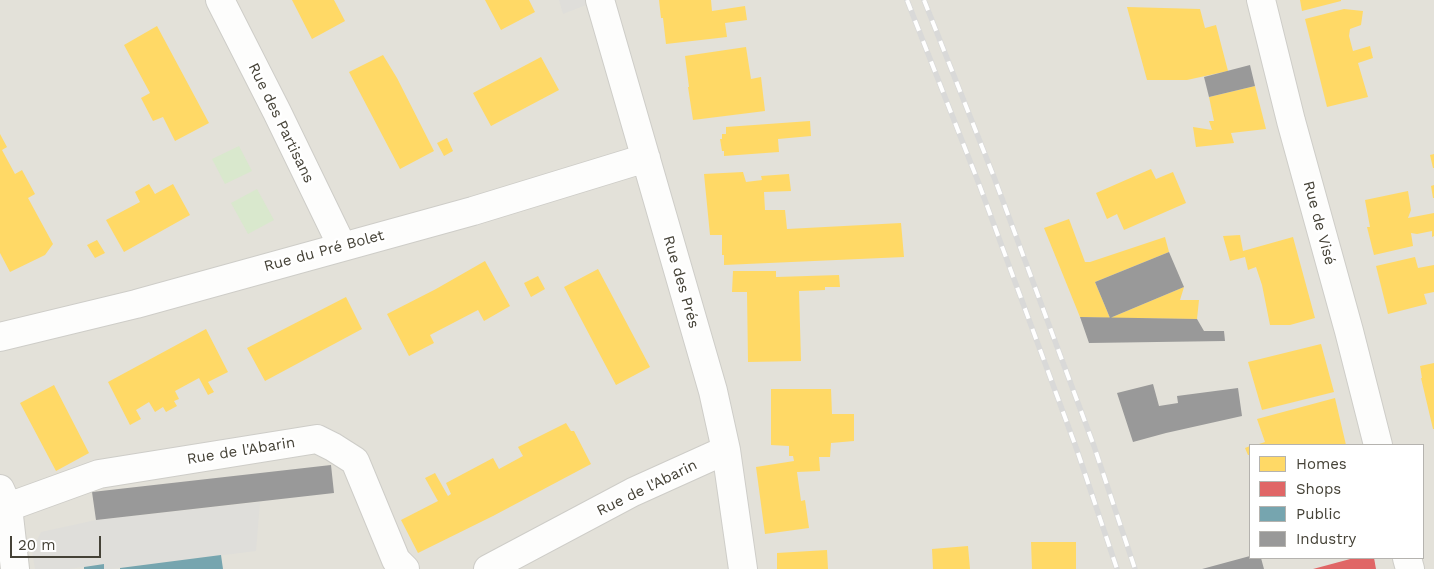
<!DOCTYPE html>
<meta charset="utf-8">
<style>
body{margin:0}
#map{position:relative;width:1434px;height:569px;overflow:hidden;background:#f0efea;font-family:"Work Sans",sans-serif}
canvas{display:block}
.legend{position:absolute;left:1249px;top:444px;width:175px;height:115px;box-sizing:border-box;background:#fff;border:1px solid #b5b3af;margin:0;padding:6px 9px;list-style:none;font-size:15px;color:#454237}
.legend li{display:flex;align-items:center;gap:10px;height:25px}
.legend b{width:25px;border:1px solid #b5b3af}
.scale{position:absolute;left:10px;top:536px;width:91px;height:22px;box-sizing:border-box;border:2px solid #454237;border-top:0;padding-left:6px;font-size:15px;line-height:18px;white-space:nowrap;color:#454237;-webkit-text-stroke:4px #fff;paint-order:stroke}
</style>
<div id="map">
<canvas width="1434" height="569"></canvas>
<ul class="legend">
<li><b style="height:14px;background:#ffd966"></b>Homes</li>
<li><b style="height:14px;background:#e06666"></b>Shops</li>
<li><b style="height:14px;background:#76a5af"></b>Public</li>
<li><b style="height:14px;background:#999"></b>Industry</li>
</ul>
<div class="scale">20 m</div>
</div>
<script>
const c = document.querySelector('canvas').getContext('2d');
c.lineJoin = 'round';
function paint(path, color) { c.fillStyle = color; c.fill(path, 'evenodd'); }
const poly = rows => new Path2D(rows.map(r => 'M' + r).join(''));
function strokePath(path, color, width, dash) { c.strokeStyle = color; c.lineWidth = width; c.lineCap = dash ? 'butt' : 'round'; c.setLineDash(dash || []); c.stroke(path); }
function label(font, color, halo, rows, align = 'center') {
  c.font = font + ' "Work Sans",sans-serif'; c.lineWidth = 5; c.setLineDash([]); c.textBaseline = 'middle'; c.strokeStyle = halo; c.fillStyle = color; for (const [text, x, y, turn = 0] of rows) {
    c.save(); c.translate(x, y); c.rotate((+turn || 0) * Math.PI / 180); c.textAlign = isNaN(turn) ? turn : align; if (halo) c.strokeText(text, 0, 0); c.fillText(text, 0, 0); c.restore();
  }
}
paint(poly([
 [0,0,1434,0,1434,569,0,569],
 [1250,445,1423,445,1423,558,1250,558]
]), '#e3e1d9');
paint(poly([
 [239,146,252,171,225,184,212,159],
 [257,189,274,220,248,234,231,203]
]), '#d9e8cd');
paint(poly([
 [559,0,585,0,586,5,563,14],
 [260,502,256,551,111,569,104,569,103,564,69,569,35,569,32,550,41,532,96,520]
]), '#dfdeda');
paint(poly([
 [292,0,334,0,345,21,312,39],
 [485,0,529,0,535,12,501,30],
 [659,0,711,0,712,11,745,6,747,20,725,23,727,37,666,44,663,18,661,18],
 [1300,0,1341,0,1341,1,1302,11],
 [1127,7,1200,9,1205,28,1216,25,1228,71,1187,80,1147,80],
 [1344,9,1363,11,1361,25,1350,29,1349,36,1353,51,1370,46,1373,58,1358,63,1368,97,1327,107,1305,19],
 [157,26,209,123,175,141,163,117,153,121,141,98,150,93,124,45],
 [746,47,751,79,761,77,765,111,693,120,688,87,689,87,685,56],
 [383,55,397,78,434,151,400,169,349,72],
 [541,57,559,90,491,126,473,93],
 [1255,86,1266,129,1231,133,1234,143,1196,147,1193,127,1212,130,1209,121,1214,121,1209,97],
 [810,121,811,136,778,139,779,152,724,156,724,151,722,151,720,139,722,139,722,134,726,134,726,127],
 [0,134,7,147,2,150,15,174,22,170,35,194,28,198,53,244,45,255,10,272,0,253],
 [447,138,453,151,444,156,437,143],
 [1434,154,1434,168,1433,168,1430,155],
 [1151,169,1156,179,1173,172,1186,203,1124,230,1117,214,1107,219,1096,193],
 [743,172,746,182,762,180,761,176,789,174,791,191,764,192,765,210,785,210,787,229,901,223,904,257,724,265,724,255,722,255,722,235,710,235,704,174],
 [149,184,155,194,173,184,190,215,124,252,106,220,140,202,135,192],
 [1434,185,1434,198,1433,198,1431,186],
 [1408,191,1411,210,1408,218,1434,213,1434,236,1432,237,1432,231,1417,234,1411,233,1413,246,1374,255,1367,227,1370,227,1365,200],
 [1069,219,1085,262,1090,262,1165,237,1169,252,1095,282,1110,318,1080,317,1044,228],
 [1240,235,1243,251,1293,237,1315,318,1290,325,1270,325,1262,285,1256,267,1248,270,1245,257,1230,261,1223,236],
 [97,240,105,253,95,258,87,245],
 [1415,257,1418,268,1434,265,1434,292,1424,294,1427,304,1388,314,1376,266],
 [485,261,510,306,484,321,478,310,430,335,434,343,409,356,387,314,436,289],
 [598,269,650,367,616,385,564,287],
 [733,271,776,271,776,277,839,275,840,287,825,287,825,290,799,291,801,361,748,362,747,292,732,292],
 [538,276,545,289,531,297,524,283],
 [1184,287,1180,300,1199,300,1197,319,1110,318],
 [346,297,362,329,265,381,247,348],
 [206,329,228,372,208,382,214,392,208,395,199,378,175,391,179,399,174,401,177,406,166,412,163,407,155,412,149,402,136,410,141,419,130,425,108,382],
 [1321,344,1334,392,1262,410,1248,362],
 [1434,363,1434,429,1433,429,1421,378,1422,378,1420,366],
 [54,385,89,453,56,471,20,403],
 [771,389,831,389,832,414,854,414,854,441,831,443,830,457,819,457,820,471,797,472,801,501,805,500,809,528,765,534,756,467,794,461,793,456,789,456,789,446,771,445],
 [1335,398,1346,445,1256,445,1265,442,1257,419],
 [566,423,571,431,574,431,591,464,493,516,418,553,401,520,438,501,425,478,435,473,448,496,451,494,446,483,493,458,499,469,523,456,518,447],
 [1250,446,1250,455,1248,455,1245,448],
 [1031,542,1076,542,1076,569,1032,569],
 [968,546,970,569,933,569,932,549],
 [827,550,828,569,777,569,777,553]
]), '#ffd966');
paint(poly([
 [1354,558,1374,558,1376,569,1313,569]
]), '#e06666');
paint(poly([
 [221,555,223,569,120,569,120,568],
 [104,564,104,569,84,569,84,567]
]), '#76a5af');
paint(poly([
 [1250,65,1255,86,1209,97,1204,77],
 [1169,252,1184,287,1110,318,1095,282],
 [1080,317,1197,319,1204,331,1224,331,1225,341,1089,343],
 [1153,384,1159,406,1178,403,1177,396,1238,388,1242,416,1166,433,1133,442,1117,393],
 [331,465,334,493,96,520,92,492],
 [1250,556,1250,558,1261,558,1264,569,1202,569]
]), '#999');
const minor = poly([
 [220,0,277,112,342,246],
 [600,0,713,391,726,450,743,569],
 [1261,0,1291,121,1349,331,1378,445],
 [0,337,136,304,473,211,646,158],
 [0,489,8,507,15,569],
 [8,507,99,474,317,439,333,447,355,461,396,560,405,569],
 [1407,558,1410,569],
 [488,569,633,492,726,450]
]);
strokePath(minor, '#cecdc8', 30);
strokePath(minor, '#fdfdfc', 28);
const rail = poly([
 [907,0,979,184,1077,450,1117,569],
 [924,0,994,177,1094,446,1135,569]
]);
strokePath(rail, '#d9d9d8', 5.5);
strokePath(rail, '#fff', 4, [11]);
label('15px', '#454237', '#fff', [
 ["Rue des Partisans",281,123,64],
 ["Rue de Visé",1319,223,75],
 ["Rue du Pré Bolet",324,251,-15],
 ["Rue des Prés",681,282,74],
 ["Rue de l'Abarin",241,451,-9],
 ["Rue de l'Abarin",647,488,-26]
]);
</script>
